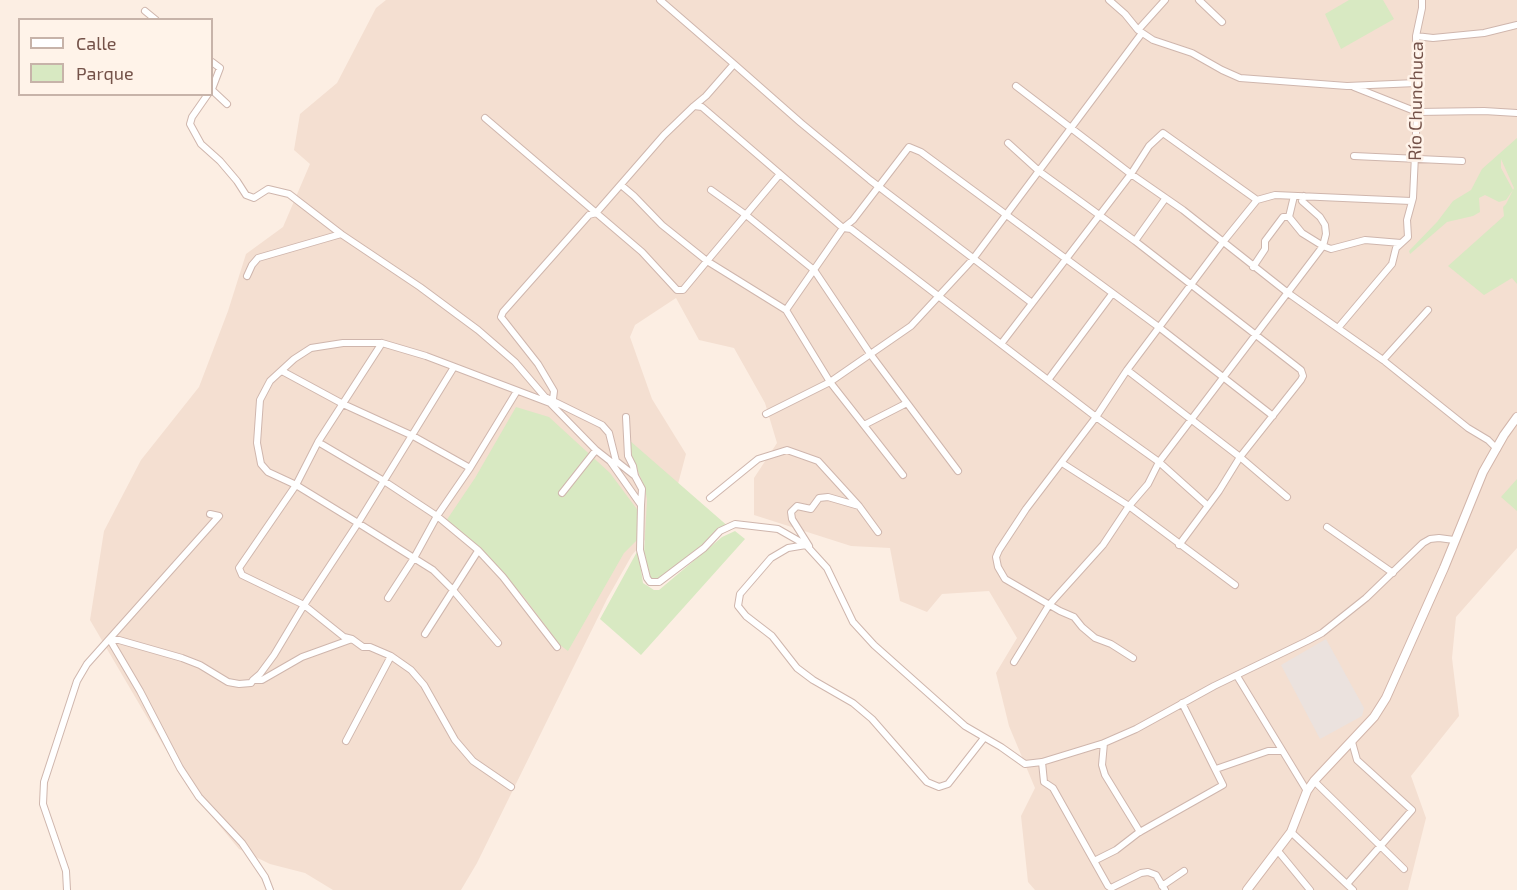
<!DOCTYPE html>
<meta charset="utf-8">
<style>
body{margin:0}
#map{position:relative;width:1517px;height:890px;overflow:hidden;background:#fceee3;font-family:"Exo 2",sans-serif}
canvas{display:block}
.legend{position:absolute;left:18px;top:18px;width:195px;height:78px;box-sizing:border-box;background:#fff3e9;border:2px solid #c7b3a9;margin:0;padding:8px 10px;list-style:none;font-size:18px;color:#745249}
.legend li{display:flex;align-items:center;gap:12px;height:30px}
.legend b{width:30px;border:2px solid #c7b3a9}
</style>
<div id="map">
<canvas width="1517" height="890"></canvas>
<ul class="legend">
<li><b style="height:8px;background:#fff"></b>Calle</li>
<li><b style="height:16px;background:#d8e9c2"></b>Parque</li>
</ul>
</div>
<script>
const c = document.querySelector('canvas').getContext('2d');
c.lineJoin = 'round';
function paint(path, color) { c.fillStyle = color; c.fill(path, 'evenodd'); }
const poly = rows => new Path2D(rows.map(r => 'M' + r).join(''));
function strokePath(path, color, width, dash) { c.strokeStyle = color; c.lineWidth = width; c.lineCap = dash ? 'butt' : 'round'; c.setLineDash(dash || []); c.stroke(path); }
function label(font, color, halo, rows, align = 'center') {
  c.font = font + ' "Exo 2",sans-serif'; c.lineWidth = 5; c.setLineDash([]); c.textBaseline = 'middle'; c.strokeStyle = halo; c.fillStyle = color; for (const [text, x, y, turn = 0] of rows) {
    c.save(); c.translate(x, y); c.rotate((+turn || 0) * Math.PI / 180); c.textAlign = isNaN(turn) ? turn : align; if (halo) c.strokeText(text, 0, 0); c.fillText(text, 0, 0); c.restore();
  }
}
paint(poly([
 [386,0,1517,0,1517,548,1456,617,1452,658,1459,716,1411,776,1426,818,1408,890,1035,890,1028,882,1021,816,1035,788,1009,726,996,673,1017,638,989,591,942,594,927,612,900,601,890,548,851,546,754,515,754,478,777,443,765,403,734,348,699,340,676,298,635,325,630,337,652,399,686,454,671,510,632,555,607,599,477,863,461,890,333,890,305,873,270,864,239,849,189,789,90,620,104,531,141,460,199,387,228,311,246,254,283,227,310,164,294,150,300,114,337,83,376,8]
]), '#f4dfd1');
paint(poly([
 [1326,639,1364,708,1362,716,1320,739,1281,665]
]), '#ebe2de');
paint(poly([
 [1349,0,1383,0,1394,19,1341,49,1325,14],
 [1517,138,1517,284,1512,278,1484,295,1448,266,1504,216,1503,207,1506,204,1514,188,1501,159,1501,168,1513,190,1506,200,1499,202,1485,195,1479,198,1480,212,1473,216,1447,222,1410,254,1409,251,1437,222,1453,201,1471,190,1482,169],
 [516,407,549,417,610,473,639,512,639,538,624,553,568,651,560,645,524,597,481,549,446,521,475,478],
 [629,440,730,528,721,531,659,583,650,581,644,553,647,500,645,488,632,457],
 [1517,479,1517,511,1501,497],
 [735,531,745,539,641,655,600,619,638,550,643,583,654,590,659,590,722,537]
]), '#d8e9c2');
const street = poly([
 [660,0,734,64],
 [1109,0,1125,14,1138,30,1153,40,1192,53,1222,70,1240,78,1347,86,1416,83],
 [1199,0,1222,22],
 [145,11,156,20],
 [1138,30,1165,0],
 [1416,36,1433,38,1484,33,1517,25],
 [212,62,220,68,212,89],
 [1016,86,1131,174,1183,210,1288,293,1383,360,1468,428,1488,440,1497,449],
 [1354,87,1417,112,1484,111,1517,113],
 [212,90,227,104],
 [208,94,192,117,190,124,201,144,220,161,237,181,246,195,254,198,268,189,289,194,341,234,420,287,478,330,515,362,545,397,602,425,609,433,616,461,635,476],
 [694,106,706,96,734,64,801,123,870,180,1032,303],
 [485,118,642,252,677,290,683,290,707,261,786,310,843,228,851,229,1096,417,1159,462,1207,505],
 [1008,143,1040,172,1135,241,1301,370,1303,376,1301,380,1240,457,1219,491,1179,545],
 [1354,156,1462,161],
 [621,185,634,196,662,225,707,261,780,174],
 [711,190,746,215,814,270,871,355,958,471],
 [1304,196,1302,201,1320,217,1325,225,1326,234,1323,246,1331,249,1365,240,1401,243],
 [1135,241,1165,199],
 [1253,267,1265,249,1265,241,1283,217,1289,217],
 [247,276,252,265,258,258,341,234],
 [786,310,830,382,903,475],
 [1338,328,1392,264,1396,248,1408,237,1407,220,1413,198,1417,112,1416,36,1422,8,1422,0],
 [382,343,318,442,296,485,239,568,242,575,304,605,344,637,352,639,363,647,370,647,391,656,411,670,424,685,455,740,473,761,511,787],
 [1001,344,1131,174,1149,146,1163,133,1257,200],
 [1383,360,1428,310],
 [454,367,358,523,296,485,268,472,261,464,257,443,260,400,270,381,294,359,311,348,343,343,382,343,426,356,550,403,553,399,554,391,538,364,501,317,503,312,589,215,596,213,664,135,694,106,702,107,843,228,853,220,909,147,921,152,1160,328,1273,416],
 [1127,370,1240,457,1287,497],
 [282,371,343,404,413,436,470,468],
 [1048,380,1112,294],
 [550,403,596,450,610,461,641,505,640,550,647,578,650,582,659,582,704,548,720,531,735,524,778,529,806,545,827,568,853,622,874,645,965,726,1001,747,1025,764,1042,762,1104,743,1136,729,1214,686,1307,641,1322,633,1366,598,1423,543,1430,539,1439,538,1454,540],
 [766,414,830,382,911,326,973,259,1142,33],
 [626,417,628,456,633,466,635,476,642,489,641,505],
 [864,425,907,403],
 [318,442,384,481,437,516,470,468,517,391],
 [1062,463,1129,506,1235,585],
 [562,493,596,450],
 [710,498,758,459,787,450,818,461,859,506],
 [1327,527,1393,573],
 [806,545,788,548,771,558,740,594,738,606,746,616,772,636,797,668,813,680,853,703,872,719,927,782,939,787,948,784,984,738],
 [809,546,792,519,791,512,797,506,811,509,819,498,828,497,859,506,878,532],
 [388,598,414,558,437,516,478,550,503,577,557,647],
 [425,634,478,551],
 [110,640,140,691,180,768,199,797,242,843,265,877,270,890],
 [110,640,119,640,182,658,200,665,228,682,239,684,251,683,253,680,262,680,302,657,352,639],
 [1133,658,1111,644,1095,638,1082,627,1074,617,1060,611,1005,579,998,567,996,557,999,550,1026,509,1096,417,1127,370,1223,242,1257,200,1275,195,1411,201],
 [1014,662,1049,605,1103,545,1129,506,1148,484,1159,462,1323,246,1302,233,1289,217,1294,196],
 [1237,676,1307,791],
 [253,680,260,674,274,655,304,605,358,523,433,570,452,589,498,643],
 [346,741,391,656],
 [1104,743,1102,765,1105,775,1140,832],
 [1042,762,1044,782,1053,788,1108,886,1111,888,1141,873,1148,872,1156,875,1165,890],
 [1216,769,1268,751,1281,751],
 [1314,781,1404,869],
 [1291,832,1353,890],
 [1278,851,1310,890],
 [1094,861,1116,850,1138,833,1223,785,1182,703],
 [1347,884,1412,810,1357,760,1352,742],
 [1162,886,1184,871],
 [67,890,66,871,43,804,44,782,77,681,87,664,219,516,210,514]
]);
const secondary = poly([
 [1247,890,1291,832,1307,791,1314,781,1374,717,1386,698,1444,568,1483,472,1504,435,1517,417]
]);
strokePath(street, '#cfb6ad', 8);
strokePath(secondary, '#d2b5aa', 10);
strokePath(street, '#fff', 6);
strokePath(secondary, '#fff', 8);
label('18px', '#745249', '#fff3e9', [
 ["Río Chunchuca",1416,101,-89]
]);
</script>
